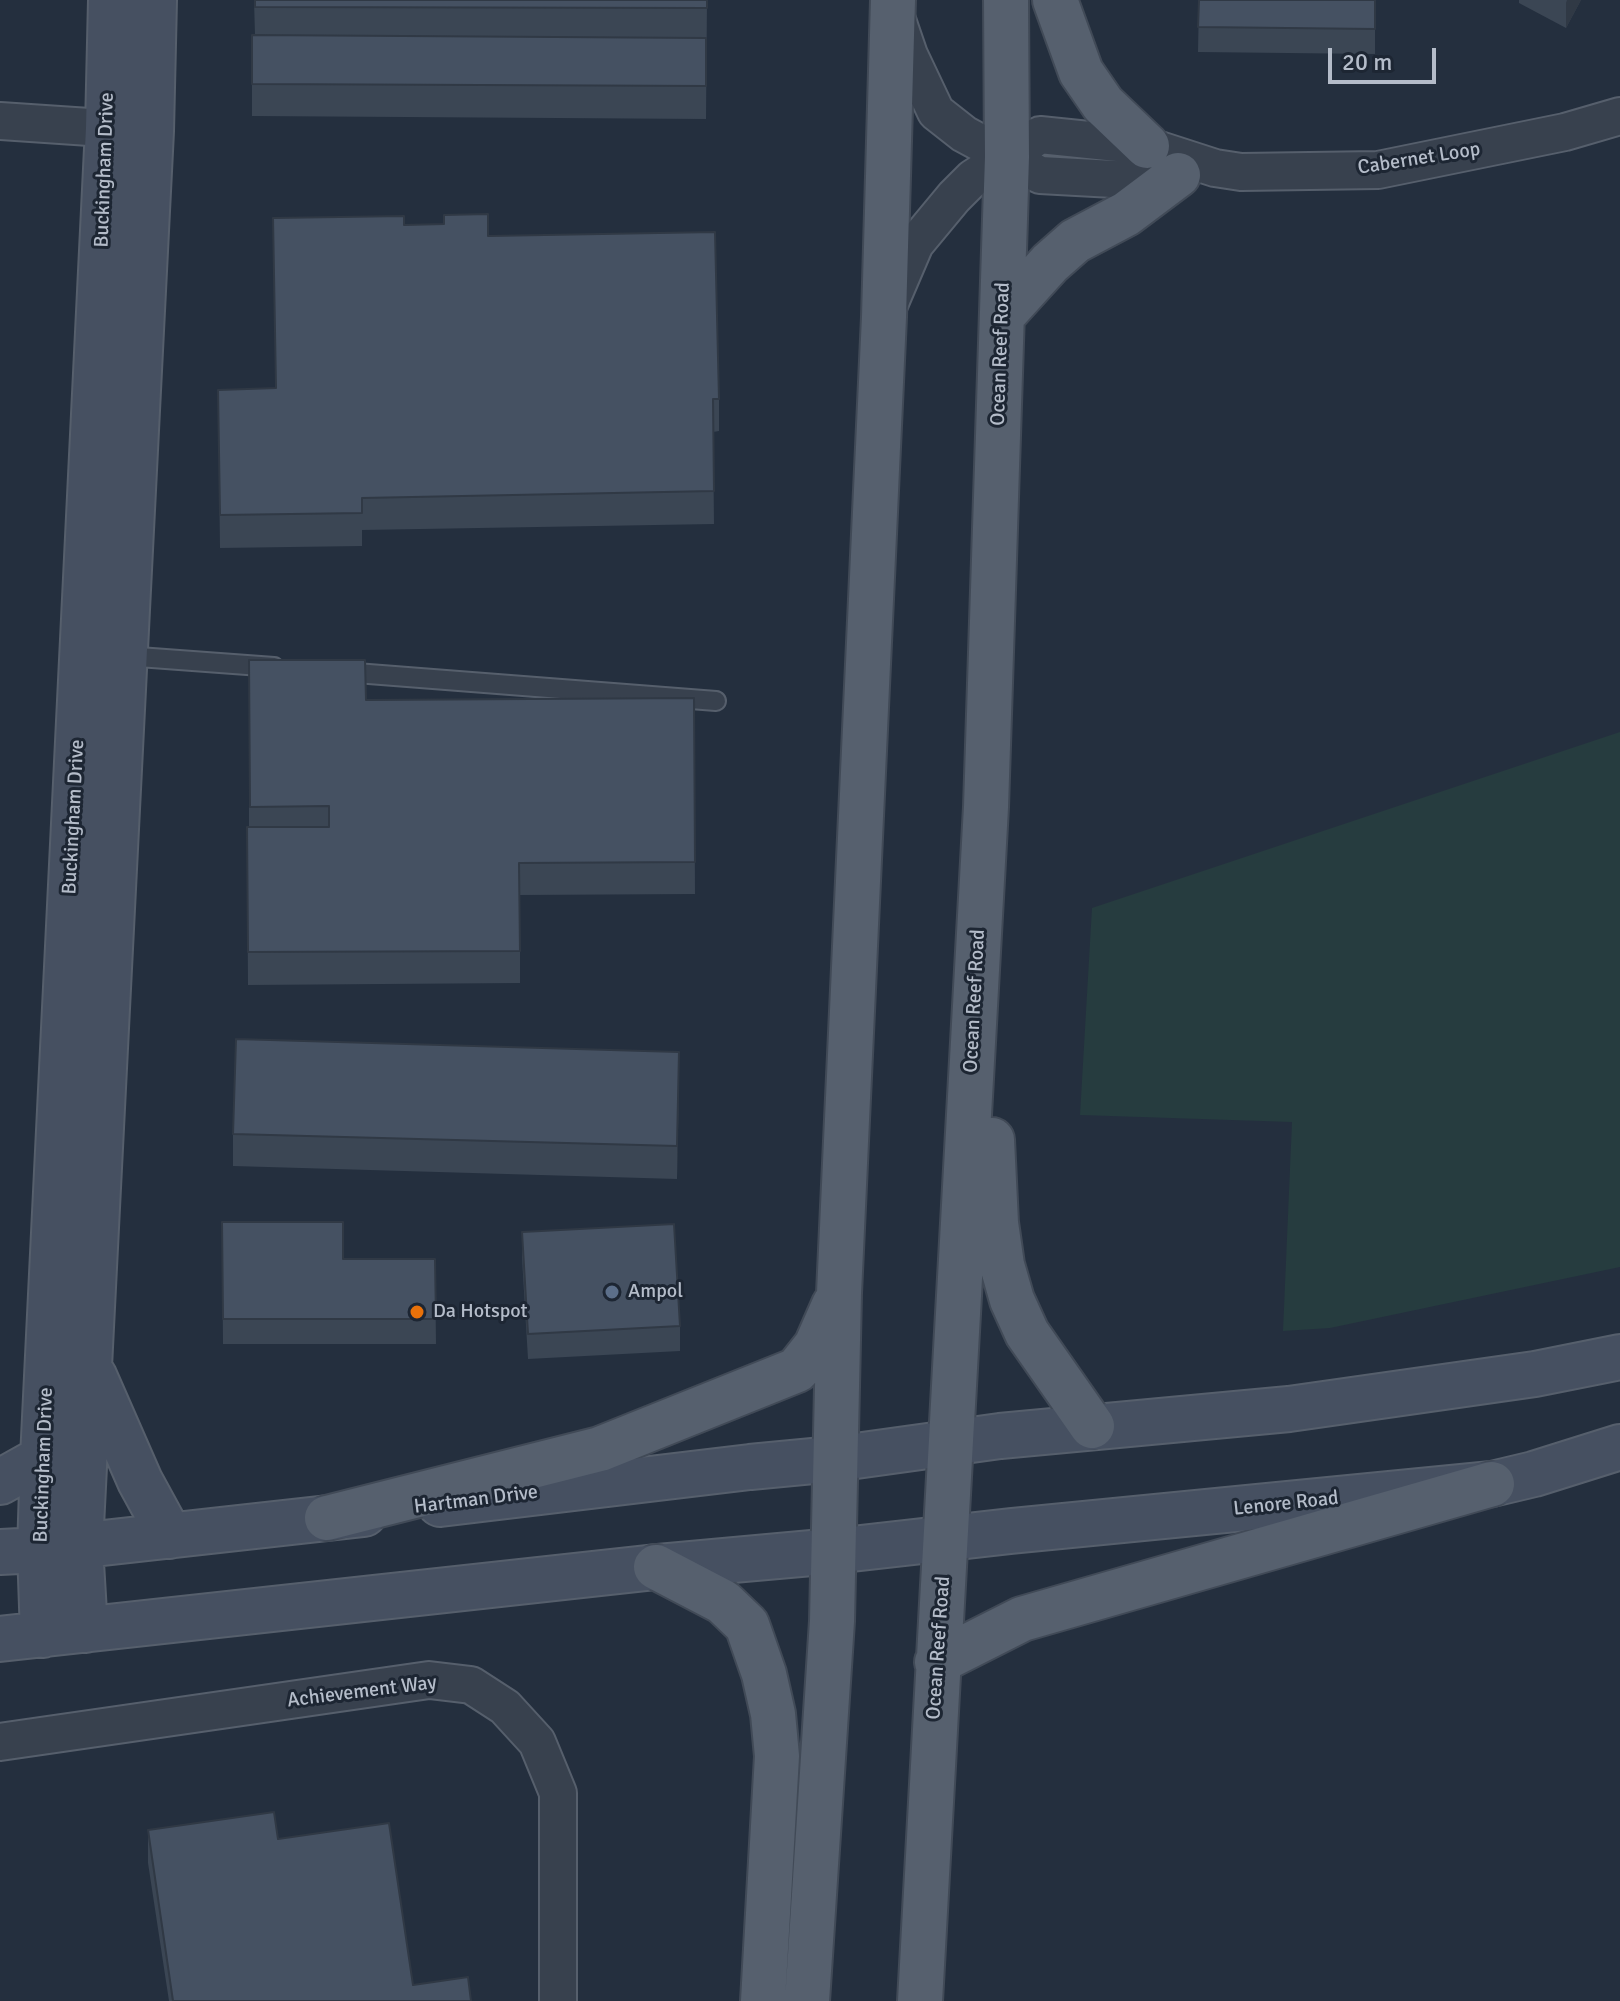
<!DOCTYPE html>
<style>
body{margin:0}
#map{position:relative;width:1620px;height:2001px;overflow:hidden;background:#242f3e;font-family:Signika,sans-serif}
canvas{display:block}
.scale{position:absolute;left:1328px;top:48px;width:108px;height:36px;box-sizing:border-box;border:4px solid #b4bcc9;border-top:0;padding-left:10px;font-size:24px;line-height:28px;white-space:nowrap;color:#b4bcc9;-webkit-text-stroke:6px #1d2633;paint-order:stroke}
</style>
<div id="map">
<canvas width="1620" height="2001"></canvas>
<div class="scale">20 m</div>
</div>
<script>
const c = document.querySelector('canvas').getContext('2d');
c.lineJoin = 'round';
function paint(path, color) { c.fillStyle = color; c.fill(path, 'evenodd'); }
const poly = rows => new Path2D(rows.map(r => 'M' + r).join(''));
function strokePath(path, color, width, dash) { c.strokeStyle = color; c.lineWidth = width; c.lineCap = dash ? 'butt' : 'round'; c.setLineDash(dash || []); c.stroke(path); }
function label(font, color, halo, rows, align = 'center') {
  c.font = font + ' Signika,sans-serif'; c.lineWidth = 6; c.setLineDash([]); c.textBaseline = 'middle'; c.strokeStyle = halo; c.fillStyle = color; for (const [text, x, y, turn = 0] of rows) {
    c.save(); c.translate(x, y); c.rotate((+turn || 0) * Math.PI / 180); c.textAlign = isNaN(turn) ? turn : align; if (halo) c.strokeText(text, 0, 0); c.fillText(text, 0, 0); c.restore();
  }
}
paint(poly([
 [1620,732,1620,1267,1330,1328,1283,1331,1292,1122,1080,1115,1092,908]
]), '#263c3f');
const lane = poly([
 [125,656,274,667],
 [343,672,716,701]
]);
const street = poly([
 [897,20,909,55,936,112,964,134,1040,175,1150,181,1182,175],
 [0,121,134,130],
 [888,307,915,244,954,197,973,178,1040,135,1147,146,1215,168,1241,172,1378,170,1565,132,1620,116],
 [0,1742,429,1680,471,1685,505,1707,537,1742,558,1793,558,2001]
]);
const secondary = poly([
 [94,1376,140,1481,170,1536],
 [0,1482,43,1458],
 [440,1504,750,1467,834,1459,1000,1436,1289,1409,1535,1374,1620,1357],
 [0,1552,40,1550,364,1514],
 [85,1630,80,1546,151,131,154,0],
 [43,1635,40,1550,43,1458,108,128,111,0],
 [0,1639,656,1567,834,1551,1011,1531,1492,1484,1534,1474,1620,1447]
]);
const primary = poly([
 [1055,0,1081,72,1103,104,1147,146],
 [1002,316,1050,263,1075,241,1126,214,1178,175],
 [992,1140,996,1223,1002,1265,1012,1300,1027,1333,1092,1426],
 [327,1518,600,1449,797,1370,816,1346,834,1305],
 [656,1567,723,1602,747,1625,764,1674,773,1714,777,1756,763,2001],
 [937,1662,1022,1619,1492,1484],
 [807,2001,832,1621,839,1293,884,317,893,0],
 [920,2001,986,807,1007,157,1006,0]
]);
strokePath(lane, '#565f6c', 22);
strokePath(street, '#565f6c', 40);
strokePath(secondary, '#565f6c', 48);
strokePath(primary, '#414a57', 48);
strokePath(lane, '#38414e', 18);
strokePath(street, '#38414e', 36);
strokePath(secondary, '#465061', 44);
strokePath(primary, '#56606e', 44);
paint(poly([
 [254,0,707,0,706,119,252,116,252,35,255,35],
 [1199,0,1375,0,1375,54,1198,52],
 [1519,0,1581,0,1566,28,1519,3],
 [273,218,404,225,488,236,719,399,719,431,713,432,714,524,362,530,362,546,220,548,218,390,276,388],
 [249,660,366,700,694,698,695,894,520,895,520,983,248,985,247,827,249,827],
 [679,1084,677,1179,233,1166,233,1134],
 [222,1222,343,1259,435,1259,436,1344,223,1344],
 [522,1232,680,1326,680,1351,528,1359,522,1258],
 [148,1830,278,1839,413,1985,471,2001,169,2001,148,1863]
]), '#3b4654');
paint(poly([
 [1567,0,1581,0,1566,28,1566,3],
 [679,1052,679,1084,677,1179,677,1146]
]), '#303945');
const building = poly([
 [255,0,707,0,707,8,255,7,255,0],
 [1199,0,1375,0,1375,29,1198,27,1199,0],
 [252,35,706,38,706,86,252,84,252,35],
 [488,214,488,236,715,232,719,399,713,399,714,491,362,498,362,513,220,515,218,390,276,388,273,218,404,216,404,225,444,224,444,215,488,214],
 [249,660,365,660,366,700,694,698,695,862,519,863,520,951,248,952,247,827,329,827,329,806,250,807,249,660],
 [236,1039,679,1052,677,1146,233,1134,236,1039],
 [222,1222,343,1222,343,1259,435,1259,436,1319,223,1319,222,1222],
 [674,1224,680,1326,528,1334,522,1232,674,1224],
 [274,1812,278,1839,389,1823,413,1985,468,1977,471,2001,173,2001,148,1830,274,1812]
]);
paint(building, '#455162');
strokePath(building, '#303945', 2);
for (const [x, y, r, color] of [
 [612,1292,8,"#5c6f8a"],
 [417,1312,8,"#e8710a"]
]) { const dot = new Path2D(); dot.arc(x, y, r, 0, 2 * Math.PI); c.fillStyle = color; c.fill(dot); strokePath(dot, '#1d2633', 3); }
label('20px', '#b4bcc9', '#1d2633', [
 ["Cabernet Loop",1419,159,-9],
 ["Buckingham Drive",105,170,-88],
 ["Ocean Reef Road",1001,354,-88],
 ["Buckingham Drive",74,817,-87],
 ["Ocean Reef Road",975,1001,-87],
 ["Buckingham Drive",44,1465,-88],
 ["Hartman Drive",476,1500,-7],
 ["Lenore Road",1286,1504,-6],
 ["Ocean Reef Road",939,1648,-86],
 ["Achievement Way",362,1692,-7]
]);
label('20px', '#b4bcc9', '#1d2633', [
 ["Ampol",628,1292],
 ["Da Hotspot",433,1312]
], 'left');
</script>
